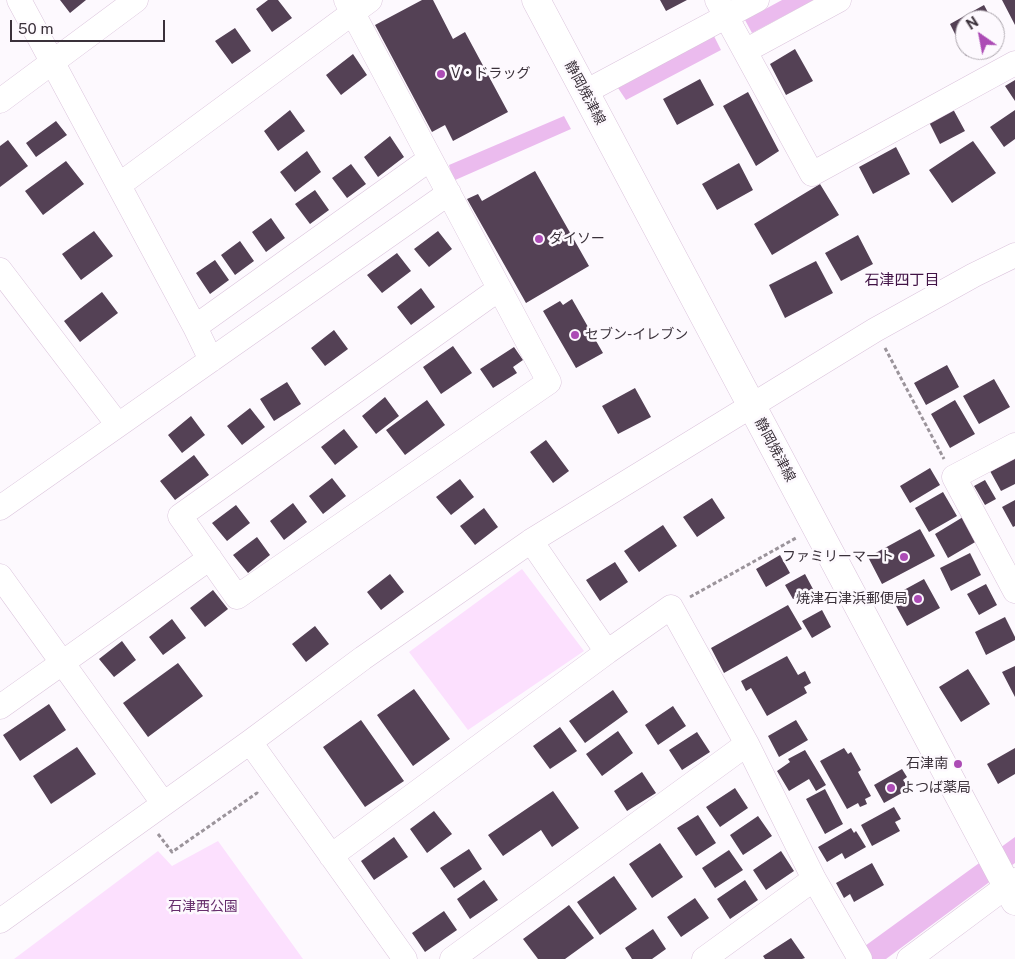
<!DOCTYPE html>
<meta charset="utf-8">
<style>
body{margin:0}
#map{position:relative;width:1015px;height:959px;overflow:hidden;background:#fdf9fe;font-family:"Public Sans",sans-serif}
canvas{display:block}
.north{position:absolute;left:955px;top:10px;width:50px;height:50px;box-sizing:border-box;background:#fdf9fe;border:1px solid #afa9b0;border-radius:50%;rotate:327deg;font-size:14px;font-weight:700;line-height:20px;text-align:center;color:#3a313a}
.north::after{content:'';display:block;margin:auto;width:18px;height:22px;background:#ac4cb5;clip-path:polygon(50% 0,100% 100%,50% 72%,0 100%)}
.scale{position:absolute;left:10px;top:20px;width:155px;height:22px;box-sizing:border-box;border:2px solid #3a313a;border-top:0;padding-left:6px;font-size:15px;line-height:18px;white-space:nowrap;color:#3a313a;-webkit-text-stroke:4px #fdf9fe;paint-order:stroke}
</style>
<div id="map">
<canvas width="1015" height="959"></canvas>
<div class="north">N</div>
<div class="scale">50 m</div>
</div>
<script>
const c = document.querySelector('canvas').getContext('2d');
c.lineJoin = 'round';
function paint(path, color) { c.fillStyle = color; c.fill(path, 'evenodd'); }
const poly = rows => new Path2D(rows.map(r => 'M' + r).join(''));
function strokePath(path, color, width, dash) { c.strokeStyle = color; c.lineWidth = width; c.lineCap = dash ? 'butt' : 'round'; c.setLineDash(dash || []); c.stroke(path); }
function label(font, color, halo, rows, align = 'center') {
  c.font = font + ' "Public Sans","Noto Sans JP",sans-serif'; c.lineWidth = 5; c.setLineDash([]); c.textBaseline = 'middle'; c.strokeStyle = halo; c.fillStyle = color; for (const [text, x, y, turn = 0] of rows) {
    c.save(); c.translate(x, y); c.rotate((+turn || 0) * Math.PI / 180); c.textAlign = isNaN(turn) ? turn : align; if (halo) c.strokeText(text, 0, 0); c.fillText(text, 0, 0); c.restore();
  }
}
paint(poly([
 [522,569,584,651,468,730,409,652],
 [218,841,303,959,14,959,158,851,172,866]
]), '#fce0fe');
paint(poly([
 [782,0,814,0,752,33,745,20],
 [714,36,721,50,626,100,618,88],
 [564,116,571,129,453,181,449,165],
 [1015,837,1015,863,886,959,847,959]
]), '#ebbbee');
paint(poly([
 [60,0,86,0,70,13],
 [268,0,278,0,292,18,272,32,256,9],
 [422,0,433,0,453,39,465,32,508,112,453,141,445,125,432,132,375,25],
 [660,0,687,0,666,11],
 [1002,0,1015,0,1015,25],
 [984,5,992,20,965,20,965,50,977,50,966,56,950,24],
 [235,28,251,51,232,64,215,41],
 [795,49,813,81,786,95,770,64],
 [353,54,367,75,341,95,326,75],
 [700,79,714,105,677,125,663,99],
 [1015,80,1015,101,1005,86],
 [748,92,779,151,756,166,723,106],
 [953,109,965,131,940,144,929,122],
 [290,110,305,131,278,151,264,131],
 [1015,110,1015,139,1004,147,990,127],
 [56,121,67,135,36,157,26,143],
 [390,136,404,157,378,177,364,157],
 [8,140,28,166,0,187,0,146],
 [973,141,996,173,952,203,929,170],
 [896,147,910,174,873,194,859,167],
 [307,151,321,172,295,192,280,172],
 [66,161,84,184,43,215,25,191],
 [739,163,753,190,717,210,702,184],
 [351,164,366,184,347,198,332,178],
 [535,171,589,266,526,303,467,199,478,194,482,201],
 [820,184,839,215,772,255,754,224],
 [315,190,329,210,310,224,295,204],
 [271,218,285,238,266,252,252,232],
 [94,231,113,256,81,280,62,254],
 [438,231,452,249,429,267,414,249],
 [858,235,873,264,841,281,825,253],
 [240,241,254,261,235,275,221,255],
 [397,253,411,271,382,293,367,275],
 [215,260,229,280,210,294,196,273],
 [816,261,833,293,785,318,769,285],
 [421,288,435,307,411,325,397,307],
 [102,292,118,313,80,342,64,321],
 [572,299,603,353,576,368,543,311,560,301,563,305],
 [334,330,348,349,325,366,311,348],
 [453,346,472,373,441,394,423,367],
 [514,347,523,360,513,367,517,373,493,388,480,369],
 [947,365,959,387,926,405,914,383],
 [994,379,1010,407,979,424,963,396],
 [287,382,301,404,274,421,260,399],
 [635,388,651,417,618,434,602,406],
 [385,397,399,416,376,434,362,416],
 [427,400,445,425,405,455,386,430],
 [955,400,975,434,950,448,931,414],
 [250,408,265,427,242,445,227,426],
 [191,416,205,435,182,453,168,435],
 [344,429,358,447,335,465,321,447],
 [546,440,569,471,553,483,530,452],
 [194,455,209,475,175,500,160,481],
 [1015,457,1015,484,1001,491,990,471],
 [930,468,940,485,910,503,900,486],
 [332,478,346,496,323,514,309,496],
 [460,479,474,497,451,515,436,497],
 [985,480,996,499,985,505,974,486],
 [943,492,957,516,929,532,915,508],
 [712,498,725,518,697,537,683,517],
 [1015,500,1015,526,1013,527,1002,507],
 [293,503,307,522,284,540,270,521],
 [236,505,250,523,227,541,212,523],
 [484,508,498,527,475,545,460,526],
 [963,517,977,541,948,558,935,534],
 [663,525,677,546,639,572,624,551],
 [920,529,935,556,882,584,868,557],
 [257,537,270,555,248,573,233,555],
 [970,553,981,575,951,591,940,568],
 [780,555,790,573,766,587,756,569],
 [615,562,628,582,600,601,586,580],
 [390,574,404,592,381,610,367,592],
 [805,574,813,589,793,599,785,585],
 [924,579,940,608,907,626,891,597],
 [986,584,997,605,979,615,967,594],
 [213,590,228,609,205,627,190,608],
 [788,605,802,629,724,673,711,648],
 [822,610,831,627,812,638,802,621],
 [1005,617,1015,637,1015,640,986,655,975,632],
 [172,619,186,638,163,655,149,637],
 [315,626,329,644,306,662,292,644],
 [122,641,136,660,114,677,99,659],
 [787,656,798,675,805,671,811,683,804,687,807,693,767,716,751,688,746,691,741,681],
 [178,663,203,696,148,737,123,703],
 [1015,666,1015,697,1002,672],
 [968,669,990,704,961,722,939,687],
 [414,689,450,739,413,766,377,715],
 [613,690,628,712,585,743,569,721],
 [49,704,66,730,20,761,3,735],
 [673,706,686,726,658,745,645,725],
 [361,720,404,781,365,807,323,747],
 [796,720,808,740,779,757,768,736],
 [560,727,577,751,550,769,533,746],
 [618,731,633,753,602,776,586,754],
 [697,732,710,752,682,770,669,750],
 [77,747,96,774,51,804,33,776],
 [844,748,848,754,851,752,861,770,858,772,871,796,865,799,867,804,860,807,858,803,847,809,820,761],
 [1015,748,1015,774,998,784,987,764],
 [805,750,826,785,816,791,809,779,789,791,777,771,790,762,788,759],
 [902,769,907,777,903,780,909,789,884,803,874,785],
 [642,772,656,793,627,811,614,791],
 [735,788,748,808,720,827,706,807],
 [825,789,843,824,825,834,806,799],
 [553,791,579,828,552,847,541,830,503,856,488,835],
 [894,807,901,819,895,822,900,831,872,846,861,825],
 [434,811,452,834,427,853,410,829],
 [698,815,716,843,696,856,677,828],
 [758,816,772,836,743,855,730,835],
 [851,828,854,833,856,831,866,847,845,859,842,853,827,862,818,847],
 [394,837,408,857,374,880,361,861],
 [660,843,683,877,652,898,629,864],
 [469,849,482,869,454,888,440,868],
 [729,850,743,870,715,888,702,868],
 [781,851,794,871,766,890,753,870],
 [872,863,884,885,854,902,850,894,844,898,836,883],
 [614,876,637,909,600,935,577,902],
 [484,880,498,900,470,919,457,899],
 [745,880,758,900,730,919,717,899],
 [695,898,709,918,681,937,667,917],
 [569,905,594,938,565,959,538,959,523,939],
 [444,911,457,930,425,952,412,933],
 [653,929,666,949,652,959,632,959,625,948],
 [791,938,805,958,802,959,765,959,763,956]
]), '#544155');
const minor = poly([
 [19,0,195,327,211,360],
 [346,0,549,382,237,597,180,516,499,289],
 [717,0,812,174,1015,63],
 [745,51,839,0],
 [585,92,757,0],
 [0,101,136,0],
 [119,185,370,0],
 [0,270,118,425],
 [195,327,430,159],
 [1015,445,954,477,1015,591],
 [0,508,449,193],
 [531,541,607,652],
 [0,576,163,803],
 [0,707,210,558],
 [250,742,405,959],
 [331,856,607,652,671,607,747,744,814,879,860,959],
 [0,921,250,742,363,658,531,541,875,330,974,275,1015,255],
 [452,959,747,744],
 [704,959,814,879],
 [909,959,1015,880]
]);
const major = poly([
 [536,0,1015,901]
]);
strokePath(minor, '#dbc4dc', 25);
strokePath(major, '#dbc4dc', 29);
strokePath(poly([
 [885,348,944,459],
 [690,597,796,538],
 [158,834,172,852,257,793,259,795]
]), '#9b949b', 3, [4, 2.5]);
strokePath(minor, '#fff', 24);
strokePath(major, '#fff', 28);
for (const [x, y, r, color] of [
 [441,74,5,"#ac4cb5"],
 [539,239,5,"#ac4cb5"],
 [575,335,5,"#ac4cb5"],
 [904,557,5,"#ac4cb5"],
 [918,599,5,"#ac4cb5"],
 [958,764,5,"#ac4cb5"],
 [891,788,5,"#ac4cb5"]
]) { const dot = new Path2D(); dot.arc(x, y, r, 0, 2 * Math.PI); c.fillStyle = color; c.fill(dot); strokePath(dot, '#fdf9fe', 2); }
label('14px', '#3a313a', '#fdf9fe', [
 ["V・ドラッグ",451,74],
 ["ダイソー",549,239],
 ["セブン-イレブン",585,335],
 ["ファミリーマート",894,557,"right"],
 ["焼津石津浜郵便局",908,599,"right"],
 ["石津南",948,764,"right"],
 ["よつば薬局",901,788]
], 'left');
label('14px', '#3a313a', '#fdf9fe', [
 ["静岡焼津線",585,93,62],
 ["静岡焼津線",775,450,62]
]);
label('14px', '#662e6c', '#fdf9fe', [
 ["石津西公園",203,907]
]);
label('15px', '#401245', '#fdf9fe', [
 ["石津四丁目",902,280]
]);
</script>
